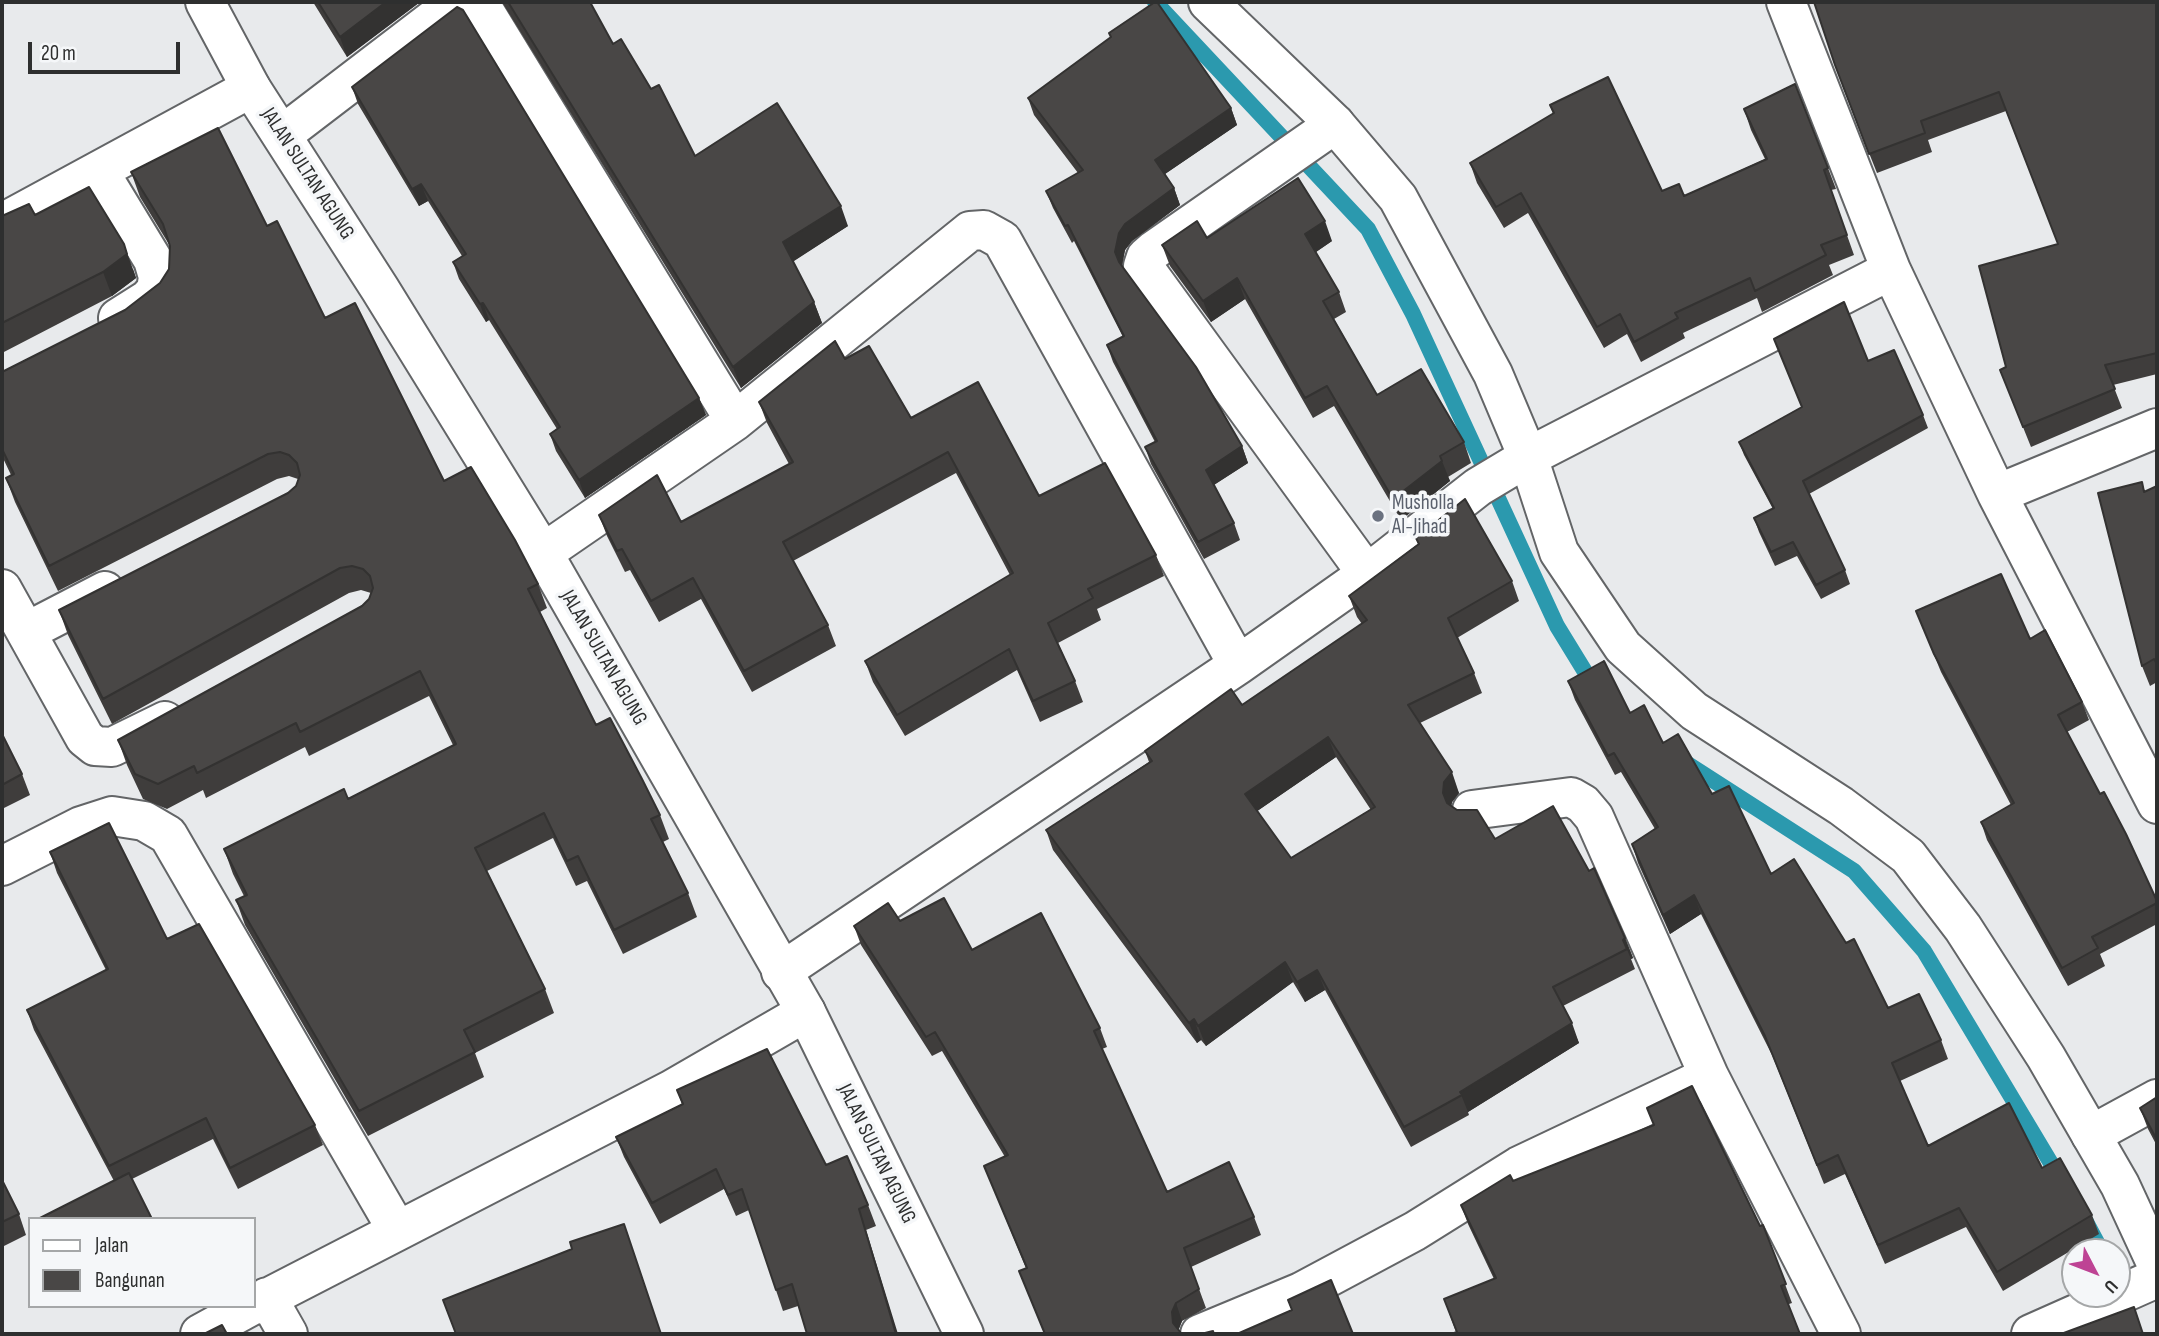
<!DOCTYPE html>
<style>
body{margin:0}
#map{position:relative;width:2159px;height:1336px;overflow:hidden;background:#e8eaec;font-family:"Sofia Sans Condensed",sans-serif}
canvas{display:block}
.frame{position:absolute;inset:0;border:4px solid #2e2f2f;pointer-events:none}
.legend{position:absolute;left:28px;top:1217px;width:228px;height:91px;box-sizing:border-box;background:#f5f7f9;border:2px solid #a5a7a8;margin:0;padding:9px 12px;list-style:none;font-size:21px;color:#2e2f2f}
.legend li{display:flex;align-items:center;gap:14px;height:35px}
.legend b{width:35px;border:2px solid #a5a7a8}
.north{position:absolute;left:2061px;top:1238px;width:70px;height:70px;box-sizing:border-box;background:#f5f7f9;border:2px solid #a5a7a8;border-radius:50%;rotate:132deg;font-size:19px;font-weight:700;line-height:28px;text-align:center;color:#2e2f2f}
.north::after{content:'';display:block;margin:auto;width:24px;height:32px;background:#be4394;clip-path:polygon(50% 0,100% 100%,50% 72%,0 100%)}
.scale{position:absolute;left:28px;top:42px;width:152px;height:32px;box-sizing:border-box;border:4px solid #2e2f2f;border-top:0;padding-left:9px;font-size:21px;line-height:24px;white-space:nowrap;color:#2e2f2f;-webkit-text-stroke:5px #f5f7f9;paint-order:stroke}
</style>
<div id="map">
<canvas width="2159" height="1336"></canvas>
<div class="frame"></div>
<ul class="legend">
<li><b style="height:9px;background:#fff"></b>Jalan</li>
<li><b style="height:19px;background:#494746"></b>Bangunan</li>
</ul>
<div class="north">U</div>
<div class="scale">20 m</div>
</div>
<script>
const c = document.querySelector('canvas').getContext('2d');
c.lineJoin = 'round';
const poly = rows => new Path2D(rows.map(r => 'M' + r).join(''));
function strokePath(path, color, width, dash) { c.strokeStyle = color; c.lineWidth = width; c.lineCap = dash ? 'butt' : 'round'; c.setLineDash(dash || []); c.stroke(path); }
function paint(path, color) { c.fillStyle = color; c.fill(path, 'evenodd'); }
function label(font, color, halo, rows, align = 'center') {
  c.font = font + ' "Sofia Sans Condensed",sans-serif'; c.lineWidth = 7; c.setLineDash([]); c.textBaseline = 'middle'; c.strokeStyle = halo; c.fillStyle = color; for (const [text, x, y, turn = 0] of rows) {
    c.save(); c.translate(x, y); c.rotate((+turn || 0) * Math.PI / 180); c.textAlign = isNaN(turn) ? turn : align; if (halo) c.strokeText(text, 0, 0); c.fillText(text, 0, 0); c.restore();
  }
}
strokePath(poly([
 [1155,2,1368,229,1413,314,1557,626,1595,688],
 [1683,761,1854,871,1924,951,2061,1180],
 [2085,1220,2102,1252]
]), '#2b99ae', 16);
const street = poly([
 [470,2,485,12,735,421],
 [1786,2,1891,270],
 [1335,124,1154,250,1146,257,1143,266,1367,574],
 [282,135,456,2],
 [99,171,153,260,158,277,156,290,148,299,118,318],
 [2,223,251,88],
 [1997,494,2157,428],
 [543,553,735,421,970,231,984,230,1002,240,1238,665],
 [2,589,85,738,95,746,112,747,165,721],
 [26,632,105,591],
 [1472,810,1571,797,1583,804,1594,817,1709,1076,1841,1334],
 [2,866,81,826,112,816,144,821,168,835,397,1230],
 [781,972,1238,665,1367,574,1478,487,1528,457,1891,270,1997,494,2157,804],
 [2091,1135,2157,1099],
 [267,1297,288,1334],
 [254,1305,671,1090,806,1012],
 [200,1334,251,1306],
 [1200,1334,1301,1292,1415,1231,1519,1166,1709,1076],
 [2031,1334,2157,1278]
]);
const secondary = poly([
 [205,2,251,88,380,289,543,553,806,1012,964,1334],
 [1208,2,1335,124,1398,198,1493,374,1528,457,1559,552,1623,647,1694,711,1841,806,1908,856,1963,928,2046,1057,2120,1185,2157,1265]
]);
strokePath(street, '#636567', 42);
strokePath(secondary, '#636567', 42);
strokePath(street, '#fff', 38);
strokePath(secondary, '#fff', 38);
paint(poly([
 [313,2,420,2,347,57],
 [502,2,590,2,613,44,651,89,695,156,848,226,793,261,814,302,822,323,741,388],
 [2157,2,2157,374,2113,385,2122,408,2031,447,2000,370,2006,367,2058,244,2006,111,1928,140,1932,152,1877,173,1842,85],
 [1109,33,1231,108,1237,125,1165,174,1174,188,1180,205,1132,241,1125,250,1122,266,1242,446,1248,463,1214,485,1234,523,1240,540,1204,559,1151,464,1145,447,1155,442,1113,362,1107,345,1123,337,1074,241,1072,243,1053,208,1046,191,1078,173,1034,115,1028,98,1111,37],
 [352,87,699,398,706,415,585,498,556,451,550,434,557,429,489,320,486,322,459,279,453,262,462,256,428,201,419,206,358,104],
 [1550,105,1662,191,1684,196,1765,159,1751,130,1744,109,1828,168,1836,189,1831,190,1854,255,1829,265,1833,275,1762,312,1757,298,1683,333,1685,338,1641,362,1627,334,1604,348,1528,213,1504,228,1477,183,1470,163,1553,114],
 [131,172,267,226,325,318,444,481,538,584,547,608,540,612,596,725,660,815,669,839,663,842,688,893,697,917,623,954,587,881,576,886,553,838,487,871,545,989,554,1013,475,1053,484,1077,368,1136,245,925,236,900,244,896,233,874,224,849,348,799,453,745,429,696,309,756,305,747,206,798,203,790,167,809,143,799,127,765,118,740,362,606,369,599,371,593,361,590,349,593,112,724,68,635,59,610,288,493,296,486,298,479,289,476,277,479,58,591,15,502,6,478,11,475,2,456,2,372,125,310,160,283,169,269,170,246,140,197],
 [35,215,133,269,136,278,112,296,2,353,2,216],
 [1207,238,1332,241,1316,252,1339,292,1346,312,1334,319,1377,395,1464,442,1471,463,1448,477,1450,481,1401,520,1334,406,1313,418,1245,299,1211,322,1170,266,1162,245],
 [845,359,911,418,1039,496,1156,555,1164,576,1097,609,1101,620,1058,643,1075,681,1083,702,1040,722,1017,670,905,736,873,682,865,661,1010,575,956,473,793,561,828,625,836,646,752,692,701,599,659,622,630,570,625,572,607,536,599,515,681,522,789,464,767,423,759,402],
 [1868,361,1923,415,1928,428,1809,494,1845,570,1850,584,1821,599,1797,556,1775,566,1759,532,1754,518,1773,509,1744,455,1739,442,1801,408],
 [2142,482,2145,492,2157,486,2157,682,2150,686,2142,666],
 [1416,538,1512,581,1519,601,1457,638,1474,673,1482,693,1420,723,1459,793,1452,802,1451,806,1625,938,1633,958,1631,959,1635,969,1563,1006,1579,1043,1468,1112,1469,1115,1411,1147,1325,990,1305,1002,1293,982,1206,1046,1201,1040,1197,1043,1053,850,1046,830,1149,762,1145,751,1242,705,1362,624,1357,617,1349,596,1418,544],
 [1336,757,1371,810,1291,858,1257,811],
 [1916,611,2030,639,2082,702,2089,720,2067,732,2157,901,2157,924,2100,954,2105,966,2068,986,1987,840,1981,822,2011,805,1941,672],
 [1568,681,1630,713,1663,743,1712,794,1771,874,1846,943,1888,1008,1941,1040,1948,1059,1900,1081,1928,1146,2042,1168,2092,1215,2099,1234,2003,1291,1966,1227,1885,1264,1845,1174,1824,1184,1772,1055,1701,914,1670,934,1638,863,1632,844,1655,829,1621,772,1615,775,1575,700],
 [2,734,22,774,30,795,2,809],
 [50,852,167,939,315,1125,323,1145,238,1189,213,1139,132,1179,114,1181,34,1030,27,1010,106,970,57,873],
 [900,921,972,950,1100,1028,1107,1047,1102,1049,1167,1192,1254,1217,1261,1235,1191,1267,1206,1308,1182,1321,1178,1331,1183,1334,1045,1334,1019,1271,1026,1268,984,1166,1005,1157,942,1051,932,1056,861,945,854,926],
 [677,1090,826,1165,868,1205,876,1226,866,1230,798,1306,783,1311,749,1210,736,1216,724,1189,660,1224,624,1157,616,1137,682,1104],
 [2157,1097,2157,1146,2148,1129,2140,1108],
 [2,1180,19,1214,26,1235,2,1247],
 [1513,1181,1760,1226,1763,1225,1792,1303,1789,1304,1456,1332,1444,1299,1494,1279,1468,1224,1461,1205]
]), '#3f3d3c');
paint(poly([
 [386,2,420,2,347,57,340,37],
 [1231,108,1237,125,1162,176,1155,160],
 [421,184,428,201,419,206,412,189],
 [1174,188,1180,205,1132,241,1125,250,1121,269,1115,252,1119,233,1125,224],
 [841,206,848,226,791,263,783,242],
 [1325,221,1332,241,1313,254,1305,234],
 [124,244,136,278,112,296,103,272],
 [1237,278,1245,299,1211,322,1203,301],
 [814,302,822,323,741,388,733,367],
 [483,303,489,320,486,322,480,304],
 [699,398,706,415,585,498,579,480],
 [1242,446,1248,463,1212,486,1206,470],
 [1442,461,1450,481,1401,520,1393,499],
 [1328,737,1336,757,1253,814,1245,794],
 [1452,772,1459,793,1452,802,1450,814,1443,793,1444,782],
 [1694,895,1701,914,1670,934,1663,915],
 [1625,938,1633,958,1631,959,1623,940],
 [1285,962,1293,982,1206,1046,1198,1026],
 [1317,970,1325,990,1305,1002,1297,982],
 [1194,1019,1201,1040,1197,1043,1189,1023],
 [1572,1023,1579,1043,1468,1112,1460,1092],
 [859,1209,866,1230,898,1334,896,1334],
 [1176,1303,1182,1321,1178,1331,1173,1323,1172,1312]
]), '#333231');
const building = poly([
 [318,2,386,2,340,37,318,2],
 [508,2,590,2,613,44,621,39,651,89,659,85,695,156,777,103,841,206,783,242,814,302,733,367,508,2],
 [1155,2,1157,2,1231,108,1155,160,1174,188,1125,224,1119,233,1115,252,1119,262,1196,367,1242,446,1206,470,1234,523,1198,542,1145,447,1157,441,1107,345,1124,336,1068,225,1065,226,1046,191,1083,170,1028,98,1111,37,1109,33,1155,2],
 [1814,2,2157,2,2157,353,2105,365,2115,389,2023,427,2000,370,2006,367,1979,266,2058,244,1999,92,1921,121,1925,133,1869,154,1835,65,1814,2],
 [457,7,463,10,699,398,579,480,550,434,560,427,483,303,480,304,453,262,466,254,421,184,412,189,352,87,457,7],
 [1608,77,1662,191,1679,184,1684,196,1767,159,1744,109,1795,84,1828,168,1824,170,1847,235,1821,245,1826,255,1755,291,1750,278,1675,313,1678,318,1634,342,1620,314,1597,327,1521,193,1496,207,1470,163,1554,113,1550,105,1608,77],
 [218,128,267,226,277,221,325,318,355,303,444,481,471,467,515,540,538,584,528,589,596,725,610,718,642,779,660,815,651,819,688,893,614,930,578,856,567,861,544,813,475,848,545,989,464,1030,475,1052,359,1111,236,900,247,895,224,849,344,789,348,799,456,744,420,671,300,732,296,723,197,773,194,766,158,784,135,774,118,740,362,606,369,599,373,588,370,576,363,569,352,566,340,568,103,699,59,610,288,493,296,486,300,475,297,463,289,455,280,452,268,454,49,566,6,478,14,474,2,449,2,372,125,310,160,283,169,269,170,246,163,224,131,172,218,128],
 [1298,178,1325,221,1305,234,1339,292,1323,301,1377,395,1421,369,1464,442,1440,456,1442,461,1393,499,1327,386,1305,398,1237,278,1203,301,1162,245,1197,221,1207,238,1298,178],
 [89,187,124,244,127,254,103,272,2,323,2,216,29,204,35,215,89,187],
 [1844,302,1868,361,1894,350,1923,415,1803,481,1845,570,1816,585,1793,542,1771,552,1754,518,1774,508,1739,442,1802,407,1774,339,1844,302],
 [835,341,845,359,869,346,911,418,978,382,1039,496,1105,463,1156,555,1088,589,1093,598,1048,623,1075,681,1033,701,1009,649,897,715,865,661,1013,573,948,452,783,542,828,625,744,671,693,578,651,601,622,549,617,551,599,515,657,475,681,522,793,462,759,402,835,341],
 [2142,482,2144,492,2157,486,2157,664,2154,659,2142,666,2098,493,2142,482],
 [1465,499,1512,581,1448,618,1474,673,1408,705,1452,772,1444,782,1443,793,1447,803,1457,810,1477,810,1495,839,1553,806,1589,871,1594,868,1625,938,1623,940,1627,949,1553,987,1572,1023,1460,1092,1462,1095,1404,1127,1317,970,1297,982,1285,962,1198,1026,1194,1019,1189,1023,1046,830,1152,761,1145,751,1231,689,1242,705,1367,620,1349,596,1419,544,1416,538,1465,499],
 [1328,737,1375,807,1291,858,1245,794,1328,737],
 [2001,574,2030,639,2045,630,2082,702,2058,715,2100,794,2104,792,2126,834,2157,901,2157,903,2092,937,2098,948,2062,968,1981,822,2014,803,1934,654,1916,611,2001,574],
 [1604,661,1630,713,1644,705,1663,743,1678,734,1712,794,1729,786,1771,874,1794,859,1846,943,1854,939,1888,1008,1919,994,1941,1040,1892,1063,1928,1146,2009,1103,2042,1168,2060,1158,2092,1215,1997,1272,1959,1208,1878,1245,1838,1155,1817,1165,1765,1036,1694,895,1663,915,1632,844,1658,827,1614,753,1608,756,1568,681,1604,661],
 [2,734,22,774,2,785,2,734],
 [109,823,167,939,199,924,315,1125,230,1168,206,1118,109,1166,27,1010,108,969,50,852,109,823],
 [944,898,972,950,1041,913,1100,1028,1094,1031,1167,1192,1229,1162,1254,1217,1184,1248,1199,1289,1176,1303,1172,1312,1173,1323,1181,1333,1183,1334,1045,1334,1019,1271,1027,1268,984,1166,1008,1155,935,1032,926,1037,854,926,888,903,900,921,944,898],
 [767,1049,826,1165,847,1156,868,1205,859,1209,896,1334,807,1334,792,1284,776,1290,742,1189,728,1195,716,1169,652,1203,616,1137,683,1104,677,1090,767,1049],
 [1692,1086,1760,1226,1763,1225,1786,1284,1781,1286,1800,1334,1451,1334,1457,1332,1444,1299,1496,1278,1461,1205,1510,1175,1513,1181,1654,1125,1647,1108,1692,1086],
 [2157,1097,2157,1140,2140,1108,2157,1097],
 [129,1173,152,1219,38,1219,129,1173],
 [2,1180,19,1214,2,1222,2,1180],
 [624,1224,661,1334,456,1334,443,1300,572,1249,570,1242,624,1224],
 [1331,1280,1353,1334,1237,1334,1292,1310,1288,1300,1331,1280],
 [2134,1307,2143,1334,2061,1334,2134,1307],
 [222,1325,227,1334,204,1334,222,1325],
 [1213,1331,1214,1334,1201,1334,1213,1331]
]);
paint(building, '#494746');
strokePath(building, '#333231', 2);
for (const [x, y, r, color] of [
 [1378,516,7,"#6b7280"]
]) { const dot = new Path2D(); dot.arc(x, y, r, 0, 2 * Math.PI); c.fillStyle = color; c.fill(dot); strokePath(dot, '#f5f7f9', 2.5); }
label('21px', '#2e2f2f', '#f5f7f9', [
 ["JALAN SULTAN AGUNG",307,174,57],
 ["JALAN SULTAN AGUNG",603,658,60],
 ["JALAN SULTAN AGUNG",876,1154,64]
]);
label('21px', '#5b616d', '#f5f7f9', [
 ["Musholla",1392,504],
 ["Al-Jihad",1392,528]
], 'left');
</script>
